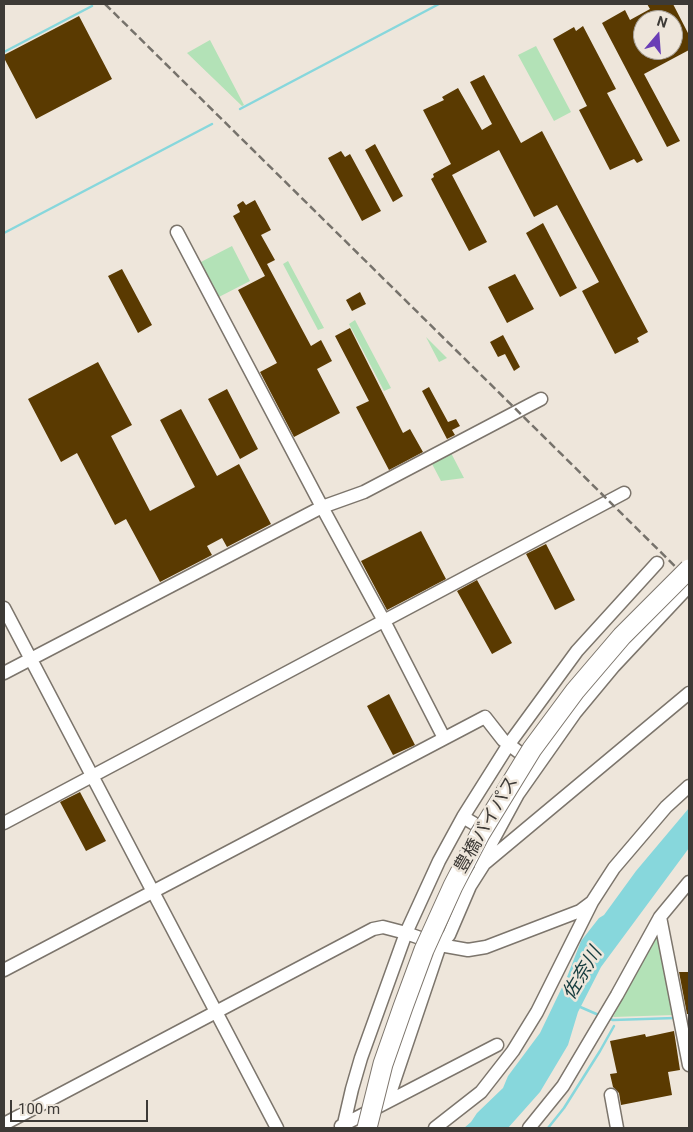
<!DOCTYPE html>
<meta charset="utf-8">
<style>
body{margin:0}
#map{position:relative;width:693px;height:1132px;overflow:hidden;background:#eee6db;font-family:Roboto,sans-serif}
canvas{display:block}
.frame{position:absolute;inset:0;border:5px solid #3d3a36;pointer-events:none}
.north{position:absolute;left:633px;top:10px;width:50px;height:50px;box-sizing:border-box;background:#eee6db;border:1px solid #a7a199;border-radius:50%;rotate:18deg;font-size:14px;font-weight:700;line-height:20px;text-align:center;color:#3d3a36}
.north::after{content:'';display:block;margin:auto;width:18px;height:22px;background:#6a3eb6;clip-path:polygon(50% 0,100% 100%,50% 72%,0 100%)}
.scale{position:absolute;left:10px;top:1100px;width:138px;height:22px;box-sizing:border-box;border:2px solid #3d3a36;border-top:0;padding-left:6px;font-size:15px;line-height:18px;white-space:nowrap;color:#3d3a36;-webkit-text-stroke:4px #eee6db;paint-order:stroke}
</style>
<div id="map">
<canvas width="693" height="1132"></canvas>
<div class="frame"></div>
<div class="north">N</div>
<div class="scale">100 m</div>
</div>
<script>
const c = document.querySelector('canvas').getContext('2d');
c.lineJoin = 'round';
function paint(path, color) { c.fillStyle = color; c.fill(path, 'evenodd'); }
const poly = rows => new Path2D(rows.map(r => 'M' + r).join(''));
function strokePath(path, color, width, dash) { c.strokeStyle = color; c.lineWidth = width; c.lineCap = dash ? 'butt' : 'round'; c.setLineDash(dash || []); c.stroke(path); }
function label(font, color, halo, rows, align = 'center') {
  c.font = font + ' Roboto,"Noto Sans JP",sans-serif'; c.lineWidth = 5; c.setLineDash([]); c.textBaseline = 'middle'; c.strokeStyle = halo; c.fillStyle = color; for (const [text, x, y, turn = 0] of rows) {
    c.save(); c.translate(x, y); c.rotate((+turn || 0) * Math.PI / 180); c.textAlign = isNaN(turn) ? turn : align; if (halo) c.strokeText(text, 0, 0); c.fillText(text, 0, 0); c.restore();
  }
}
paint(poly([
 [210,40,244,105,242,106,187,53],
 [536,46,571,112,554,121,518,55],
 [232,246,250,281,215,299,197,264],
 [288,261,324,328,318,330,283,264],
 [355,320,391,388,384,391,349,324],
 [426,337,447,358,439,362],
 [450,451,464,478,441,481,431,462],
 [659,931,674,1015,613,1017,636,972]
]), '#b3e2b7');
paint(poly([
 [689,808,689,848,601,967,578,1012,568,1045,540,1092,508,1128,464,1128,471,1122,477,1113,503,1088,508,1076,540,1033,567,977,581,941,599,918,604,915,636,871]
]), '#87d7dc');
strokePath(poly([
 [4,52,92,6],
 [240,109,439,4],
 [4,233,212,124],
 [578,1006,601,1016],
 [608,1018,613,1020,675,1018],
 [548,1128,564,1108,600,1051,614,1026]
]), '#87d7dc', 2.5);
paint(poly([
 [647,4,673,4,689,35,689,50,644,74,680,141,667,147,602,23,625,10,630,20,650,9],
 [643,20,673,20,673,50,643,50],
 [79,16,112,79,36,119,4,58,4,55],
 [583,26,616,89,607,93,643,160,637,163,634,159,610,170,579,110,587,106,553,39,574,27,576,31],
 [484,75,521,143,542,131,648,332,637,338,639,342,615,354,582,291,599,282,557,205,534,217,499,150,452,175,487,242,469,251,431,179,434,177,433,174,451,164,423,110,444,100,442,97,458,88,482,130,492,124,470,82],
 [375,144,403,196,393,202,365,150],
 [341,151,345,157,350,154,381,211,362,221,328,158],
 [255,200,271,230,261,235,275,260,267,264,311,346,321,340,332,361,317,369,340,413,294,437,260,372,277,363,238,290,265,276,233,216,240,212,237,205,243,201,246,205],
 [543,223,577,288,560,297,526,233],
 [122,269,152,325,138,333,108,276],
 [515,274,534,309,507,323,488,287],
 [360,292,366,304,352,311,346,300],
 [350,328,403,433,410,429,423,452,389,470,356,407,369,401,335,336],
 [503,335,520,367,514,371,505,354,498,357,490,342],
 [98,362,132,425,111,436,150,511,195,487,160,420,181,409,217,476,239,464,271,524,227,547,222,538,207,546,212,555,160,582,126,519,115,525,77,453,61,462,28,399],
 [429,387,448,422,456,419,460,426,452,430,455,435,447,439,422,391],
 [227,389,258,449,240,459,208,399],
 [421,531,446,579,387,610,361,561],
 [546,544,575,600,555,610,526,554],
 [477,580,512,643,492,654,457,591],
 [389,694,415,745,393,755,367,706],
 [80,792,106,841,86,851,60,802],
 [679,972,689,972,689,1014,687,1014],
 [674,1031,680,1070,668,1072,672,1095,621,1105,619,1093,613,1087,610,1074,617,1073,610,1041,645,1034,646,1037]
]), '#5a3a01');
const minor = poly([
 [177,232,322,507,384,621,444,738],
 [4,608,277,1128],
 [4,673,322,507,364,492,541,399],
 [4,823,624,493],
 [488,832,463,817,509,744,577,651,657,563],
 [480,864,518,794,575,713,614,666,689,586],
 [660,917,689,1065],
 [4,970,485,717,503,740,537,766],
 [611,1095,617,1128],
 [387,1102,440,945,449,935,470,886,484,864,689,693],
 [4,1124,373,929,383,927,406,933,440,945,468,950,486,947,580,911,592,902],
 [341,1126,497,1045],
 [343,1128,352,1089,361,1058,406,933,439,861,463,817],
 [435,1128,481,1092,513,1051,537,1012,592,902,614,868,666,807,689,786],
 [529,1128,563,1086,617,995,660,917,689,882]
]);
strokePath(minor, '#7c756c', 15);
strokePath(minor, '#fff', 12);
strokePath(poly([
 [105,4,689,580]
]), '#76726b', 2.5, [8, 4]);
const highwayBridge = poly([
 [367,1128,383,1064,403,1007,424,950,453,886,480,834,532,749,575,691,622,636,689,569]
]);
strokePath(highwayBridge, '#7c756c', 21, []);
strokePath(highwayBridge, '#fff', 19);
label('18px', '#3d3a36', '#eee6db', [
 ["豊橋バイパス",487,825,-60]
]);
label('italic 19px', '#143b3d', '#eee6db', [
 ["佐奈川",583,974,-59]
]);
</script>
